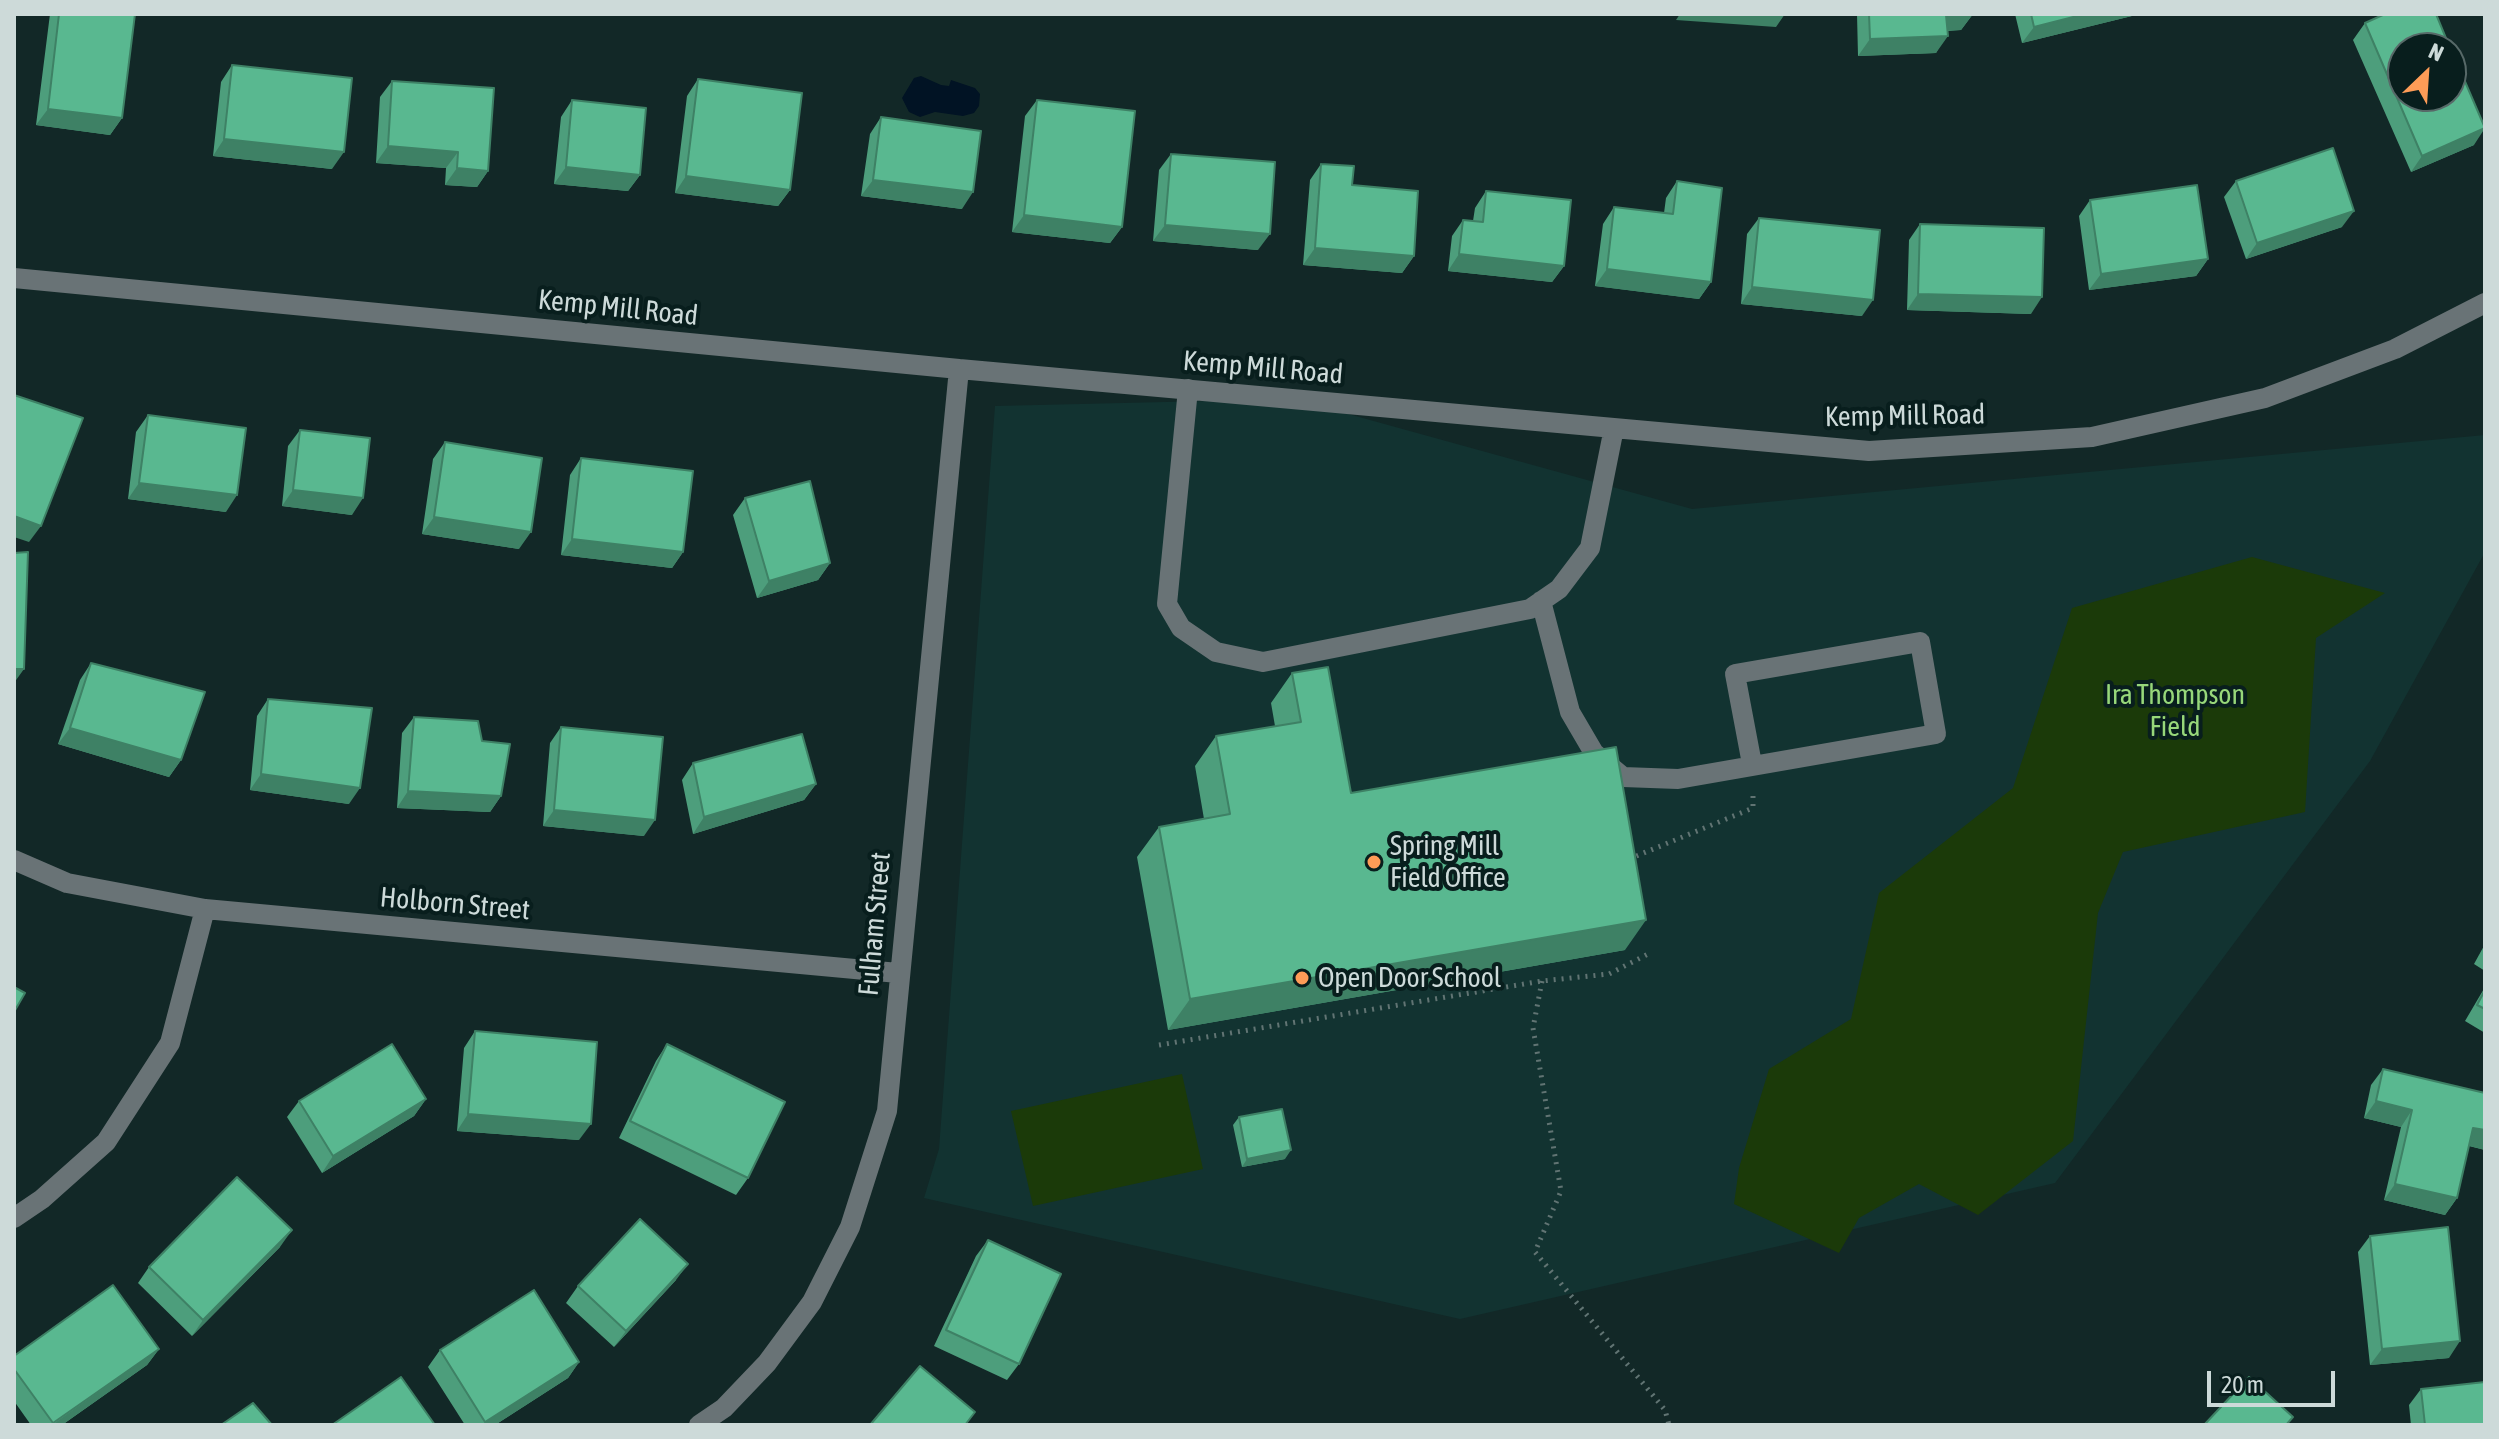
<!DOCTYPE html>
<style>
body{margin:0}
#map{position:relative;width:2499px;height:1439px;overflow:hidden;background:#122827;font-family:"Asap Condensed",sans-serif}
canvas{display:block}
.frame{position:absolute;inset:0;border:16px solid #cddad9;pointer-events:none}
.north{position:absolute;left:2387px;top:32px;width:80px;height:80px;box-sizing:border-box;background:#081e1d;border:2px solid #576968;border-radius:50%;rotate:25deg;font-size:22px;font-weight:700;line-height:32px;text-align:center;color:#cddad9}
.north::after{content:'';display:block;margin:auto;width:28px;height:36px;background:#fe9c57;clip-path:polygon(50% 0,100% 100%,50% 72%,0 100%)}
.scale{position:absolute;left:2207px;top:1371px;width:128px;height:36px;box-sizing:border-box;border:4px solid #cddad9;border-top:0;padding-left:10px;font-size:24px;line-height:28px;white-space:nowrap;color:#cddad9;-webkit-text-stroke:6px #081e1d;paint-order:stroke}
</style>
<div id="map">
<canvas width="2499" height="1439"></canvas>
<div class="frame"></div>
<div class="north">N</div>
<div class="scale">20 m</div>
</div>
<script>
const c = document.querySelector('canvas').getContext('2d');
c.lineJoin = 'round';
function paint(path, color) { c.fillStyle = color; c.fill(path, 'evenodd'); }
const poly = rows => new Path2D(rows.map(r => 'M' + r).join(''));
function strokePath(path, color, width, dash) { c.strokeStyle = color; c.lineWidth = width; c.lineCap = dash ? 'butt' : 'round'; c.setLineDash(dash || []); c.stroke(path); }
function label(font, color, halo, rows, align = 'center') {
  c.font = font + ' "Asap Condensed",sans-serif'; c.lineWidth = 8; c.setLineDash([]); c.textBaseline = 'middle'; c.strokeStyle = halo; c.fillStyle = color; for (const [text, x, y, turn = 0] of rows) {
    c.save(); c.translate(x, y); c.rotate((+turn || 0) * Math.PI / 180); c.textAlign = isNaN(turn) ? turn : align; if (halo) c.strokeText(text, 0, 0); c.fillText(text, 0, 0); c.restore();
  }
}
paint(poly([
 [1294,399,1692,509,2485,435,2485,552,2370,761,2055,1183,1460,1319,924,1198,939,1149,995,406]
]), '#123331');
paint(poly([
 [2252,557,2385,593,2316,638,2305,812,2123,852,2098,913,2073,1141,1978,1215,1919,1184,1859,1218,1839,1253,1734,1204,1739,1168,1769,1069,1851,1019,1879,893,2013,788,2072,608],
 [1182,1074,1203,1169,1033,1206,1011,1111]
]), '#1b3a09');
paint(poly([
 [921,76,941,85,949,86,951,80,975,88,980,94,979,106,974,113,963,116,935,112,920,117,909,112,902,98,914,78]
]), '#011324');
strokePath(poly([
 [1629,859,1753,808,1753,796],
 [1542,981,1533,1028,1561,1191,1535,1252,1665,1410,1669,1425],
 [1159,1045,1542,981,1609,974,1650,953]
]), '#617473', 5, [2, 6]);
strokePath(poly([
 [14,278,959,369,1869,451,2092,437,2265,398,2395,349,2485,303],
 [1188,389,1167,604,1181,628,1216,652,1263,662,1530,609,1559,589,1590,548,1614,428],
 [1541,601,1570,712,1594,753,1623,777,1678,779,1936,734,1920,642,1735,674,1752,764],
 [14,860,67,883,205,909,898,973],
 [14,1218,42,1199,106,1142,170,1043,205,909],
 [699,1425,724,1408,767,1363,812,1302,850,1227,887,1111,959,369]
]), '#697376', 20);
paint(poly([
 [50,14,135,14,122,118,110,135,36,125],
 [1857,14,1973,14,1961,30,1947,31,1936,53,1858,56],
 [2015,14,2140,14,2022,43],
 [2365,23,2474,145,2411,172,2353,40],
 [232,65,332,169,213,156,221,82],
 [698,79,790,190,778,206,675,193,687,96],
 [392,81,488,171,477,187,445,185,446,168,376,163,380,97],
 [572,100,640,175,628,191,554,184,561,117],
 [1037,100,1122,227,1110,243,1012,232,1025,116],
 [881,117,962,209,861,196,870,134],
 [1171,154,1258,250,1153,241,1159,170],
 [1321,164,1352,185,1414,256,1402,273,1303,265,1310,180],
 [1677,181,1711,282,1699,299,1595,286,1603,224,1614,207,1664,213,1666,198],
 [2236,181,2342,227,2246,259,2224,197],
 [1486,191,1564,266,1552,282,1448,271,1452,236,1463,220,1473,221,1475,208],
 [2090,200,2208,259,2196,276,2089,290,2079,216],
 [1759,218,1862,316,1741,304,1747,234],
 [1920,224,2031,314,1907,310,1909,240],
 [148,415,226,512,128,499,136,432],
 [300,430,352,515,282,506,288,446],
 [445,442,519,549,422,534,433,459],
 [581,458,683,552,672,568,561,555,570,475],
 [745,498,830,563,818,580,757,598,733,515],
 [91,663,181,760,169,777,58,744,80,680],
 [1292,673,1351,793,1625,950,1168,1030,1137,857,1159,827,1204,819,1195,766,1216,736,1275,726,1271,703],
 [268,699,349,804,250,790,257,716],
 [414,717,482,741,501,796,490,812,397,808,402,733],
 [561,727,644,836,543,826,550,743],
 [693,763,816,784,804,800,693,834,682,780],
 [2485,944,2485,971,2474,964],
 [2485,987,2485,1033,2465,1021],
 [475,1031,579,1140,457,1131,464,1048],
 [667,1044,748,1178,736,1195,619,1138,656,1061],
 [2383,1069,2485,1093,2485,1150,2469,1146,2457,1198,2445,1215,2384,1200,2401,1127,2364,1118,2371,1085],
 [426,1099,414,1116,322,1173,287,1117,299,1101],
 [1239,1117,1285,1159,1242,1167,1233,1125],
 [2370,1236,2449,1358,2370,1365,2358,1252],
 [988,1240,1019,1364,1007,1380,934,1346,976,1256],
 [280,1247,192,1336,138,1283,149,1267],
 [676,1280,614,1347,566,1303,578,1286],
 [159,1349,147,1365,62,1425,31,1425,14,1401,14,1356],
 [440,1350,579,1362,568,1378,495,1425,465,1425,428,1367],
 [2421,1389,2485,1425,2411,1425,2409,1405]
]), '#4d9e7c');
paint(poly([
 [1680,14,1785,14,1776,27,1676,20],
 [1973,14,1961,30,1935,31,1946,15],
 [2085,14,2140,14,2022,43,2034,27],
 [1948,36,1936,53,1858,56,1870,39],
 [48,109,122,118,110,135,36,125],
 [2485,128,2474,145,2411,172,2422,156],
 [224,139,344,152,332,169,213,156],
 [388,146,458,152,446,168,376,163],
 [566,167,640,175,628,191,554,184],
 [457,168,488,171,477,187,445,185],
 [686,176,790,190,778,206,675,193],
 [873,180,973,192,962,209,861,196],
 [2354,211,2342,227,2246,259,2257,243],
 [1024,215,1122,227,1110,243,1012,232],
 [1165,225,1270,234,1258,250,1153,241],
 [1315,248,1414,256,1402,273,1303,265],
 [1459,254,1564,266,1552,282,1448,271],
 [2208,259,2196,276,2089,290,2101,274],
 [1607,269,1711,282,1699,299,1595,286],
 [1752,287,1873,300,1862,316,1741,304],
 [1918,294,2042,297,2031,314,1907,310],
 [139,483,237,495,226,512,128,499],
 [293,490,363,498,352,515,282,506],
 [14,516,41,526,29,542,14,537],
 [434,517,531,532,519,549,422,534],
 [572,539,683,552,672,568,561,555],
 [830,563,818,580,757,598,769,581],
 [14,669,24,669,14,683],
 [70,728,181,760,169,777,58,744],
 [261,774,360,788,349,804,250,790],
 [816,784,804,800,693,834,704,817],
 [408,791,501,796,490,812,397,808],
 [554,810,655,820,644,836,543,826],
 [1646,920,1625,950,1168,1030,1190,999],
 [426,1099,414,1116,322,1173,333,1156],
 [2376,1101,2412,1110,2401,1127,2364,1118],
 [468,1114,591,1124,579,1140,457,1131],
 [2473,1128,2485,1130,2485,1150,2462,1144],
 [1291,1150,1285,1159,1242,1167,1247,1159],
 [2395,1184,2457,1198,2445,1215,2384,1200],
 [292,1230,280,1247,192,1336,203,1320],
 [688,1264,676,1280,614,1347,626,1331],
 [2460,1341,2449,1358,2370,1365,2382,1349],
 [159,1349,147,1365,62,1425,52,1425],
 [579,1362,568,1378,495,1425,483,1425,485,1422]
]), '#3e8165');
const building = poly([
 [59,14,135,14,122,118,48,109,59,14],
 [1869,14,1969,14,1946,15,1948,36,1870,39,1869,14],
 [2031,14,2085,14,2034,27,2031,14],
 [2385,14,2436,14,2450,48,2403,48,2403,96,2451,96,2451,49,2485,128,2422,156,2365,23,2385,14],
 [232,65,352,78,344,152,224,139,232,65],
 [698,79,802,93,790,190,686,176,698,79],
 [392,81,494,88,488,171,457,168,458,152,388,146,392,81],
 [572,100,646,108,640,175,566,167,572,100],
 [1037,100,1135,111,1122,227,1024,215,1037,100],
 [881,117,981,131,973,192,873,180,881,117],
 [2333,148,2354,211,2257,243,2236,181,2333,148],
 [1171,154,1275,162,1270,234,1165,225,1171,154],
 [1321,164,1354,166,1352,185,1418,191,1414,256,1315,248,1321,164],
 [1677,181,1722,188,1711,282,1607,269,1614,207,1673,214,1677,181],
 [2197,185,2208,259,2101,274,2090,200,2197,185],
 [1486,191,1571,200,1564,266,1459,254,1463,220,1483,222,1486,191],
 [1759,218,1880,230,1873,300,1752,287,1759,218],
 [1920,224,2044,228,2042,297,1918,294,1920,224],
 [14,395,83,418,41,526,14,516,14,395],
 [148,415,246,428,237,495,139,483,148,415],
 [300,430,370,438,363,498,293,490,300,430],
 [445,442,542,458,531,532,434,517,445,442],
 [581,458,693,471,683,552,572,539,581,458],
 [810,481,830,563,769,581,745,498,810,481],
 [28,552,24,669,14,669,14,553,28,552],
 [91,663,205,692,181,760,70,728,91,663],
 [1328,667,1351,793,1616,747,1646,920,1190,999,1159,827,1230,814,1216,736,1301,722,1292,673,1328,667],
 [268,699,372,708,360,788,261,774,268,699],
 [414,717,478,721,482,741,510,744,501,796,408,791,414,717],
 [561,727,663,737,655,820,554,810,561,727],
 [802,734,816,784,704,817,693,763,802,734],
 [14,987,25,993,14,1012,14,987],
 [2485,990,2485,1009,2477,1005,2485,990],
 [475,1031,597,1042,591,1124,468,1114,475,1031],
 [392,1044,426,1099,333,1156,299,1101,392,1044],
 [667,1044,785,1102,748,1178,630,1121,667,1044],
 [2383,1069,2485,1093,2485,1130,2473,1128,2457,1198,2395,1184,2412,1110,2376,1101,2383,1069],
 [1282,1109,1291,1150,1247,1159,1239,1117,1282,1109],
 [237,1177,292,1230,203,1320,149,1267,237,1177],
 [640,1219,688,1264,626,1331,578,1286,640,1219],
 [2448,1227,2460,1341,2382,1349,2370,1236,2448,1227],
 [988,1240,1061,1274,1019,1364,946,1330,988,1240],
 [113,1285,159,1349,53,1423,14,1369,14,1356,113,1285],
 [534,1290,579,1362,485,1422,440,1350,534,1290],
 [920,1366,975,1412,965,1425,870,1425,920,1366],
 [401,1377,435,1425,332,1425,401,1377],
 [2249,1377,2293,1417,2286,1425,2204,1425,2249,1377],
 [2485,1382,2485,1425,2425,1425,2421,1389,2485,1382],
 [253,1403,272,1425,221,1425,253,1403]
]);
paint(building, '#59b890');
strokePath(building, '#3e8165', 2);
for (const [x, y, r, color] of [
 [1374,862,8,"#fe9c57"],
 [1302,978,8,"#fe9c57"]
]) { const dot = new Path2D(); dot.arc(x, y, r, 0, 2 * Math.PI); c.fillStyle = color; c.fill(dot); strokePath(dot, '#081e1d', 3); }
label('28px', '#cddad9', '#081e1d', [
 ["Kemp Mill Road",618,308,6],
 ["Kemp Mill Road",1263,368,5],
 ["Kemp Mill Road",1905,416,-1],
 ["Holborn Street",455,904,5],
 ["Fulham Street",875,924,-85]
]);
label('28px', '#97d77a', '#081e1d', [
 ["Ira Thompson",2175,695],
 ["Field",2175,727]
]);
label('28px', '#cddad9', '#081e1d', [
 ["Spring Mill",1390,846],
 ["Field Office",1390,878],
 ["Open Door School",1318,978]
], 'left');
</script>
